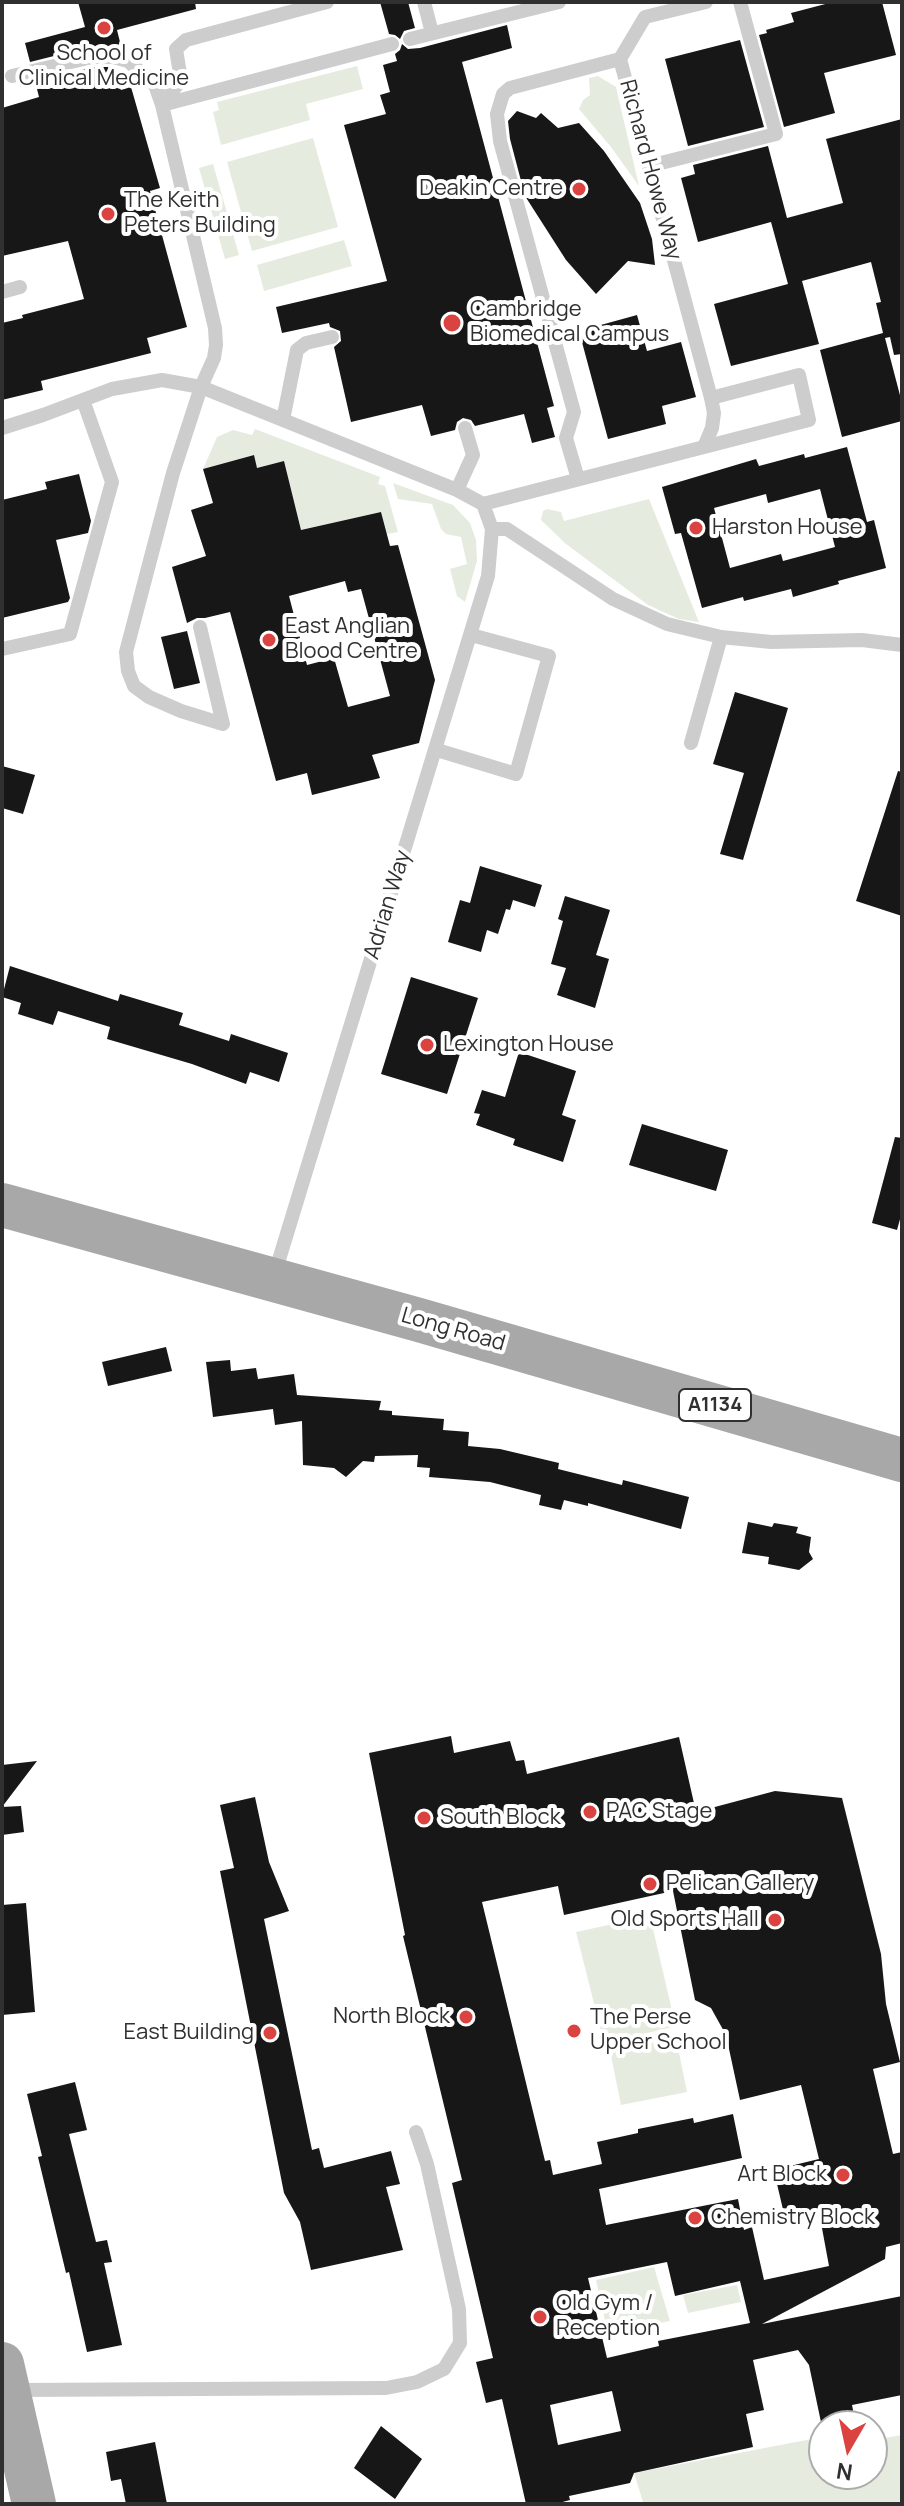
<!DOCTYPE html>
<style>
body{margin:0}
#map{position:relative;width:904px;height:2506px;overflow:hidden;background:#fff;font-family:Manrope,sans-serif}
canvas{display:block}
.frame{position:absolute;inset:0;border:4px solid #303030;pointer-events:none}
.north{position:absolute;left:808px;top:2410px;width:80px;height:80px;box-sizing:border-box;background:#fff;border:2px solid #acacac;border-radius:50%;rotate:189deg;font-size:22px;font-weight:700;line-height:32px;text-align:center;color:#303030}
.north::after{content:'';display:block;margin:auto;width:28px;height:36px;background:#da433f;clip-path:polygon(50% 0,100% 100%,50% 72%,0 100%)}
</style>
<div id="map">
<canvas width="904" height="2506"></canvas>
<div class="frame"></div>
<div class="north">N</div>
</div>
<script>
const c = document.querySelector('canvas').getContext('2d');
c.lineJoin = 'round';
function paint(path, color) { c.fillStyle = color; c.fill(path, 'evenodd'); }
const poly = rows => new Path2D(rows.map(r => 'M' + r).join(''));
function strokePath(path, color, width, dash) { c.strokeStyle = color; c.lineWidth = width; c.lineCap = dash ? 'butt' : 'round'; c.setLineDash(dash || []); c.stroke(path); }
function label(font, color, halo, rows, align = 'center') {
  c.font = font + ' Manrope,sans-serif'; c.lineWidth = 8; c.setLineDash([]); c.textBaseline = 'middle'; c.strokeStyle = halo; c.fillStyle = color; for (const [text, x, y, turn = 0] of rows) {
    c.save(); c.translate(x, y); c.rotate((+turn || 0) * Math.PI / 180); c.textAlign = isNaN(turn) ? turn : align; if (halo) c.strokeText(text, 0, 0); c.fillText(text, 0, 0); c.restore();
  }
}
paint(poly([
 [357,66,363,89,306,104,310,120,221,145,213,112,219,110,217,102],
 [598,76,616,87,639,186,611,147,579,109,583,100,590,95,589,78],
 [313,138,338,227,252,251,227,162],
 [213,164,239,255,225,259,199,168],
 [344,240,352,266,264,291,257,265],
 [255,429,380,477,378,484,385,486,398,532,387,534,381,512,301,530,284,461,257,468,253,455,203,469,217,437,233,430,252,435],
 [393,483,453,505,470,523,476,540,477,561,465,602,457,596,450,569,467,564,461,537,446,534,441,529,432,504,398,499],
 [649,499,699,622,679,619,648,605,566,544,541,520,543,511,547,509,561,512,564,521],
 [650,1916,671,2006,673,2027,604,2043,576,1932],
 [676,2038,687,2092,621,2105,610,2051],
 [654,2267,670,2321,608,2334,596,2280],
 [737,2285,741,2302,688,2313,683,2295],
 [902,2435,902,2504,638,2504,643,2502,634,2473,817,2438,824,2439,824,2474,872,2474,872,2440]
]), '#e5ecdf');
paint(poly([
 [78,2,195,2,196,9,117,30,121,46,90,47,30,62,25,43,85,27],
 [380,2,408,2,415,28,404,31,400,39,395,35,389,34],
 [833,2,882,2,896,55,824,73,835,113,784,127,759,35,767,33,766,30,794,22,791,13],
 [507,25,512,48,462,62,554,406,547,408,555,437,532,443,524,414,475,426,471,420,463,418,457,422,455,430,431,436,422,405,351,422,334,347,341,341,340,331,330,327,329,323,282,333,276,307,387,281,344,125,386,114,380,95,390,92,383,65,397,61,395,54,400,50,402,44,408,49,420,48],
 [740,40,764,127,688,146,665,59],
 [93,67,108,67,121,90,131,87,160,188,150,191,187,327,147,338,151,353,41,381,43,390,2,400,2,323,23,318,22,315,84,299,68,241,2,256,2,108,39,97,35,81],
 [517,111,536,118,541,113,558,128,579,123,604,151,640,203,652,239,655,265,628,261,596,294,566,260,525,196,510,139,508,121],
 [902,119,902,354,894,355,890,337,885,338,902,403,902,421,842,437,820,350,883,333,876,303,881,302,871,262,802,281,819,344,731,366,714,304,788,284,771,222,698,242,681,178,695,174,693,165,768,146,787,218,843,203,826,139],
 [637,315,647,351,681,342,696,397,662,406,666,424,608,439,579,331],
 [847,447,867,522,874,520,886,568,838,581,839,584,793,597,791,589,744,601,743,597,702,608,681,533,675,534,662,487,756,459,759,466,804,454,805,458],
 [820,489,835,547,783,561,781,554,730,568,714,508,766,494,768,503],
 [254,455,257,468,284,461,301,530,381,512,390,546,398,545,435,680,419,743,372,755,380,778,312,795,307,773,276,781,230,612,205,618,197,618,187,623,172,567,206,556,191,510,213,503,203,469],
 [345,581,348,592,361,589,390,696,348,707,334,658,307,665,289,596],
 [79,474,91,521,88,533,56,540,70,598,68,602,2,618,2,500,47,489,45,482],
 [187,631,200,683,174,689,161,637],
 [735,692,788,708,743,860,720,854,744,773,713,764],
 [2,766,35,775,23,814,2,808],
 [898,771,902,772,902,916,856,901],
 [480,866,542,885,535,907,513,900,510,910,506,909,498,934,487,930,481,952,448,942,460,900,470,903],
 [565,896,610,910,596,955,609,959,595,1008,557,995,566,968,551,964,563,921,558,919],
 [10,966,118,1001,120,994,183,1013,179,1025,229,1041,231,1034,288,1053,279,1082,250,1072,246,1084,192,1064,107,1039,110,1027,58,1011,53,1025,18,1014,21,1003,2,997],
 [411,977,478,998,447,1094,381,1074],
 [519,1052,576,1071,562,1115,576,1120,563,1162,513,1145,515,1139,476,1125,480,1114,474,1113,482,1090,505,1097],
 [642,1124,728,1150,716,1191,629,1165],
 [895,1137,902,1138,902,1212,897,1230,872,1223],
 [166,1347,172,1371,108,1386,102,1362],
 [230,1360,231,1371,256,1368,258,1379,294,1374,297,1395,381,1401,379,1410,392,1411,392,1415,444,1419,443,1430,469,1432,468,1446,500,1449,559,1463,558,1469,622,1485,623,1480,689,1497,681,1529,588,1503,588,1506,564,1500,561,1510,539,1505,541,1495,490,1482,429,1477,430,1468,417,1467,418,1455,375,1456,374,1462,363,1461,346,1477,334,1468,303,1465,302,1421,275,1425,273,1409,213,1417,206,1362],
 [748,1522,772,1527,774,1523,798,1527,796,1533,811,1537,809,1552,813,1559,799,1570,768,1564,769,1557,742,1553],
 [451,1736,454,1753,510,1741,516,1761,524,1760,527,1774,679,1737,696,1812,775,1791,842,1798,881,1954,886,2004,900,2062,873,2069,893,2154,902,2152,902,2243,886,2247,885,2259,762,2324,902,2296,902,2395,852,2405,855,2420,822,2427,809,2365,798,2350,753,2360,764,2410,746,2414,753,2447,634,2473,630,2483,569,2496,570,2500,555,2504,526,2504,502,2399,486,2403,476,2362,493,2358,452,2183,462,2180,403,1936,405,1935,369,1753],
 [558,1886,564,1915,673,1891,695,2000,711,2008,726,2035,740,2100,801,2085,819,2159,790,2166,777,2184,785,2218,819,2212,829,2266,764,2280,752,2227,744,2230,738,2199,606,2225,599,2189,742,2158,733,2114,694,2123,693,2118,638,2129,638,2133,597,2142,602,2164,553,2175,550,2160,545,2161,482,1902],
 [667,2262,675,2296,740,2281,750,2323,658,2341,659,2346,607,2358,588,2278],
 [612,2391,621,2431,558,2445,550,2405],
 [37,1761,2,1807,21,1806,24,1832,2,1835,2,1765],
 [255,1797,269,1862,289,1911,264,1919,312,2150,319,2148,324,2168,391,2151,400,2184,386,2187,403,2250,311,2270,300,2222,284,2193,220,1871,234,1868,220,1805],
 [26,1903,35,2012,2,2015,2,1905],
 [75,2082,87,2130,69,2134,96,2242,107,2240,112,2262,104,2263,122,2345,87,2352,69,2272,66,2273,38,2157,42,2156,27,2094],
 [381,2426,422,2459,395,2499,354,2468],
 [155,2442,167,2504,126,2504,121,2479,111,2481,106,2452]
]), '#171717');
strokePath(poly([
 [424,2,432,33],
 [410,39,559,2],
 [12,76,92,57,113,57,128,61,155,85,162,105,215,328,216,345,214,358,201,387,173,473,126,652,128,671,134,686,149,697,181,711,223,724,200,627],
 [162,104,181,80,176,49,186,40,327,2],
 [162,105,392,44],
 [649,166,776,134,740,2],
 [2,292,20,287],
 [283,420,297,350,306,343,332,337],
 [2,428,43,415,112,389,162,380,201,387,457,490,483,504],
 [704,447,809,420,799,375,711,398],
 [578,479,566,438,574,412,500,141,497,114,503,94,510,88,620,59],
 [457,490,473,455,465,428],
 [483,504,704,447,712,428,714,413,711,398,620,59,645,17,706,2],
 [483,504,492,529,507,529,613,599,667,624,721,637,771,642,862,640,902,645],
 [2,649,70,634,112,482,83,400],
 [691,743,721,637],
 [437,750,516,774,549,656,471,635],
 [274,1276,488,576,492,529],
 [14,2390,386,2388,417,2382,444,2369,460,2343,459,2309,427,2164,416,2132]
]), '#cdcdcd', 14);
strokePath(poly([
 [2,1205,419,1320,902,1460],
 [2,2364,34,2504]
]), '#a8a8a8', 44);
for (const [x, y, r, color] of [
 [104,28,8,"#da433f"],
 [579,189,8,"#da433f"],
 [108,214,8,"#da433f"],
 [452,323,10,"#da433f"],
 [696,528,8,"#da433f"],
 [269,640,8,"#da433f"],
 [427,1045,8,"#da433f"],
 [590,1812,8,"#da433f"],
 [424,1818,8,"#da433f"],
 [650,1884,8,"#da433f"],
 [775,1920,8,"#da433f"],
 [466,2017,8,"#da433f"],
 [574,2031,8,"#da433f"],
 [270,2033,8,"#da433f"],
 [843,2175,8,"#da433f"],
 [695,2218,8,"#da433f"],
 [540,2317,8,"#da433f"]
]) { const dot = new Path2D(); dot.arc(x, y, r, 0, 2 * Math.PI); c.fillStyle = color; c.fill(dot); strokePath(dot, '#fff', 3); }
for (const [x, y, w] of [
 [715,1405,72]
]) { const box = new Path2D(); box.roundRect(x - w / 2, y - 16, w, 32, 6); c.fillStyle = '#fff'; c.fill(box); strokePath(box, '#303030', 2); }
label('bold 20px', '#303030', null, [
 ["A1134",715,1405]
]);
label('22px', '#303030', '#fff', [
 ["School of",104,54,"center"],
 ["Clinical Medicine",104,79,"center"],
 ["Deakin Centre",563,189,"right"],
 ["The Keith",124,201],
 ["Peters Building",124,226],
 ["Cambridge",470,310],
 ["Biomedical Campus",470,335],
 ["Harston House",712,528],
 ["East Anglian",285,627],
 ["Blood Centre",285,652],
 ["Lexington House",443,1045],
 ["PAC Stage",606,1812],
 ["South Block",440,1818],
 ["Pelican Gallery",666,1884],
 ["Old Sports Hall",759,1920,"right"],
 ["North Block",450,2017,"right"],
 ["The Perse",590,2018],
 ["Upper School",590,2043],
 ["East Building",254,2033,"right"],
 ["Art Block",827,2175,"right"],
 ["Chemistry Block",711,2218],
 ["Old Gym /",556,2304],
 ["Reception",556,2329]
], 'left');
label('22px', '#303030', '#fff', [
 ["Richard Howe Way",650,170,75],
 ["Adrian Way",388,905,-73],
 ["Long Road",453,1330,16]
]);
</script>
